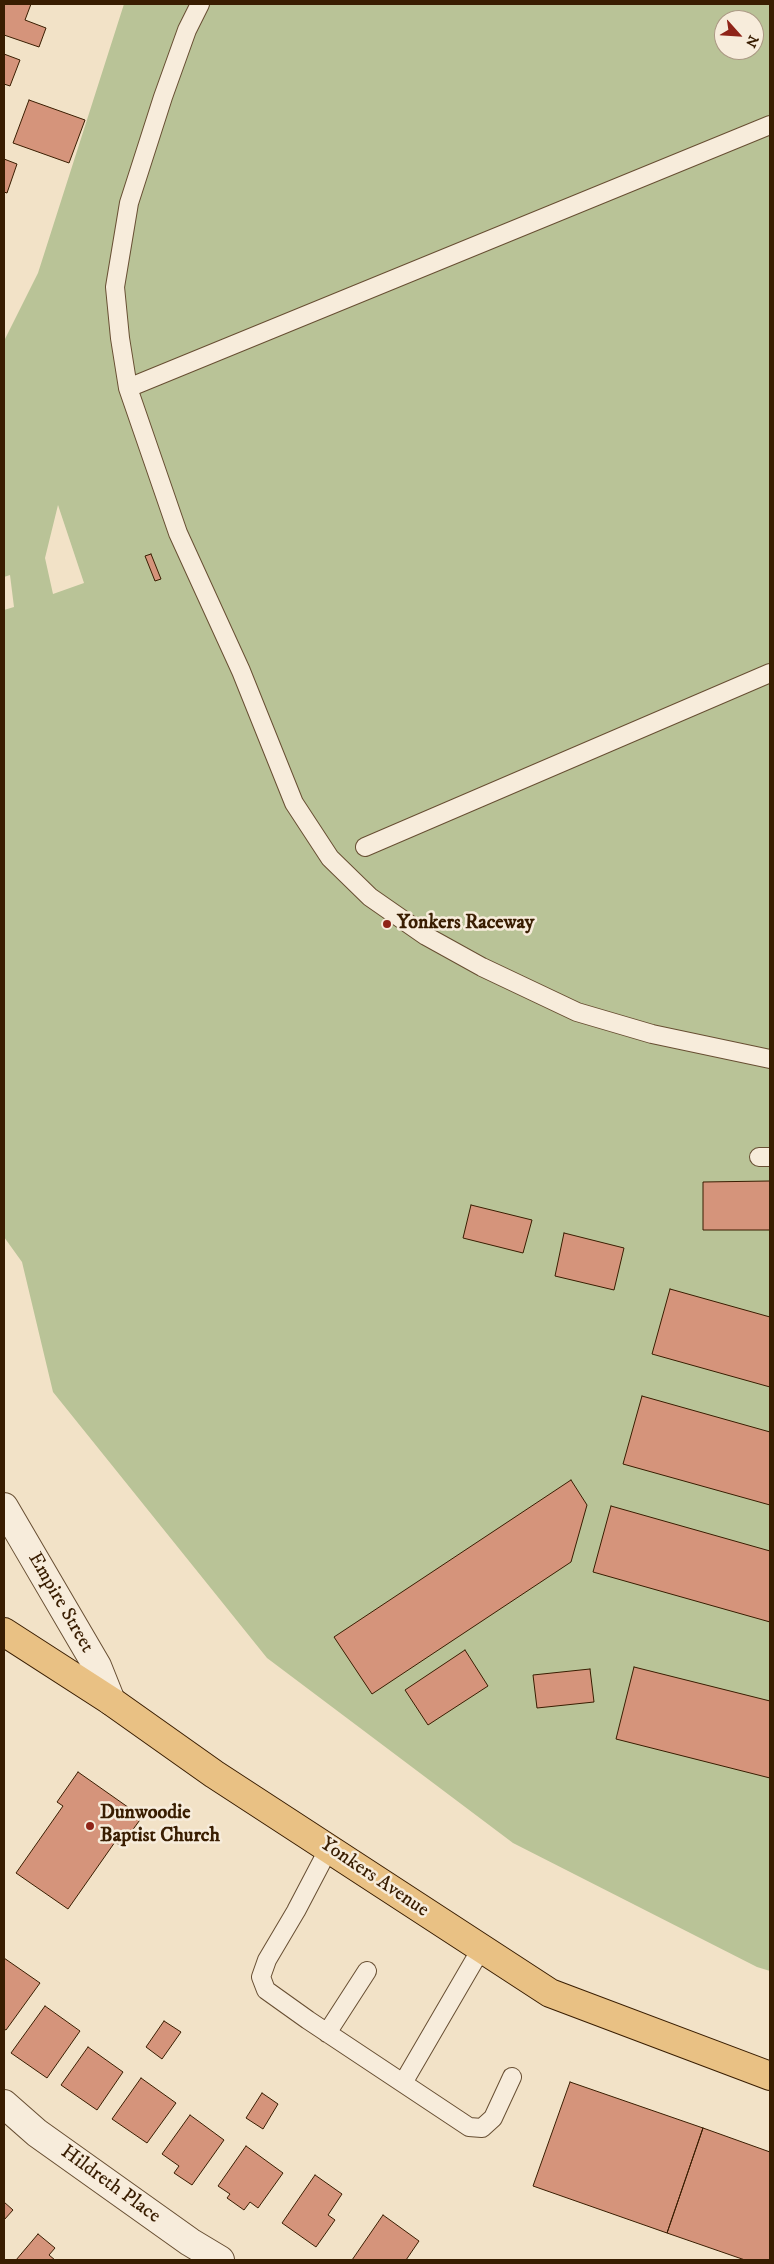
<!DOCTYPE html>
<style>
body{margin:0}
#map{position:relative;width:774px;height:2264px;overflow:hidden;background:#f2e2c7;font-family:"IM FELL DW Pica",serif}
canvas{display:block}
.frame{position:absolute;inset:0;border:5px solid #391d01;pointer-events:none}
.north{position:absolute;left:714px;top:10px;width:50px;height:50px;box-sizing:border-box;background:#f7ecdb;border:1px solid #ab9984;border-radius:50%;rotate:116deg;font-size:14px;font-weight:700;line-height:20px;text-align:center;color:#391d01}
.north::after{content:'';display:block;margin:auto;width:18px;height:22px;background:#8f2418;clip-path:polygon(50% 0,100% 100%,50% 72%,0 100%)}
</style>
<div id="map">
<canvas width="774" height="2264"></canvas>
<div class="frame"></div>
<div class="north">N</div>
</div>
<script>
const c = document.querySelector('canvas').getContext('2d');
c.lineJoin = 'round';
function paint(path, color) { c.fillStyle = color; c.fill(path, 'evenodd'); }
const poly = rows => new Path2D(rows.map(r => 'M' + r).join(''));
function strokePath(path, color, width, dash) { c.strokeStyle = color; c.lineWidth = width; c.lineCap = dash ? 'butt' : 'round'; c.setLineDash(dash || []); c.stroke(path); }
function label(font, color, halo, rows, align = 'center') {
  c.font = font + ' "IM FELL DW Pica",serif'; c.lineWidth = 5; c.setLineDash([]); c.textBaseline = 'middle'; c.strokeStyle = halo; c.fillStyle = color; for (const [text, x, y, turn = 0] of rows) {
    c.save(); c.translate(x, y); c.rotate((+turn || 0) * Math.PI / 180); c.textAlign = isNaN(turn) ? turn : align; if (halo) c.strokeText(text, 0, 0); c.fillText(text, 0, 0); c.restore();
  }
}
paint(poly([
 [124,4,770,4,770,1971,757,1967,513,1843,267,1658,53,1392,22,1262,4,1237,4,610,14,607,10,575,4,577,4,341,38,273],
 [724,20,754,20,754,50,724,50],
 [58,505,84,583,53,594,45,558]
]), '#b9c397');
const building = poly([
 [4,4,31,4,25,20,46,28,39,47,4,35,4,4],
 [4,54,20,60,10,86,4,84,4,54],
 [29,100,85,120,69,163,13,143,29,100],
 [4,159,17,164,7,193,4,192,4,159],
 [151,554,161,579,155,581,145,556,151,554],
 [770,1181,770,1230,703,1230,703,1182,770,1181],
 [471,1205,532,1220,523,1253,463,1238,471,1205],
 [564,1233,624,1248,614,1290,555,1276,564,1233],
 [670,1289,770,1317,770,1387,652,1354,670,1289],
 [642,1396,770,1432,770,1505,623,1464,642,1396],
 [571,1480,587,1505,571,1562,372,1694,334,1637,571,1480],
 [611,1506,770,1551,770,1622,593,1572,611,1506],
 [465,1650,488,1686,428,1725,405,1690,465,1650],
 [634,1667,770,1701,770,1778,616,1739,634,1667],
 [590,1669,594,1702,537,1708,533,1675,590,1669],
 [78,1772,142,1817,121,1846,115,1842,68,1909,16,1873,63,1806,57,1802,78,1772],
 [4,1958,40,1983,6,2030,4,2029,4,1958],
 [45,2006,80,2031,47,2078,11,2053,45,2006],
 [164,2021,181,2032,162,2059,146,2047,164,2021],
 [88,2047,123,2072,97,2110,61,2085,88,2047],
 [141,2078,176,2103,147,2143,112,2119,141,2078],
 [570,2082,703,2128,667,2233,533,2186,570,2082],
 [262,2093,278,2104,263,2129,246,2118,262,2093],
 [190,2115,224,2140,192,2185,174,2173,179,2166,162,2154,190,2115],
 [703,2128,770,2152,770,2260,745,2260,667,2233,703,2128],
 [246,2146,283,2173,258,2208,250,2202,244,2210,227,2198,230,2194,218,2186,246,2146],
 [315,2175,342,2194,328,2215,335,2220,316,2247,282,2223,315,2175],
 [4,2202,13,2210,4,2220,4,2202],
 [383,2215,419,2241,406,2260,352,2260,383,2215],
 [38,2234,55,2248,49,2255,55,2260,16,2260,38,2234]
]);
paint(building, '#d5947b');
strokePath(building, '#391d01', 1);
const lane = poly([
 [200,4,187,30,163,97,129,203,115,287,120,338,128,388,178,533,241,671,294,803,330,858,370,897,426,936,482,967,577,1012,652,1034,770,1059],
 [128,388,770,125],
 [365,847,770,673],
 [759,1157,770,1157],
 [329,1848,296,1911,267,1960,261,1977,266,1990,308,2020,469,2127,482,2128,493,2118,512,2077],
 [327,2033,367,1971],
 [403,2083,481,1949]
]);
const street = poly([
 [4,1507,97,1666,111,1701],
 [4,2104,37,2133,190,2242,220,2260]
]);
const primary = poly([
 [4,1632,111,1701,214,1774,550,1993,770,2076]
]);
strokePath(lane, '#674e32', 20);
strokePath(street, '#674e32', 30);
strokePath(primary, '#391d01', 30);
strokePath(lane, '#f7ecdb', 18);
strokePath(street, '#f7ecdb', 28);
strokePath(primary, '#e9c184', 28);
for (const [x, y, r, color] of [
 [387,924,5,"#8f2418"],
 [90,1826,5,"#8f2418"]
]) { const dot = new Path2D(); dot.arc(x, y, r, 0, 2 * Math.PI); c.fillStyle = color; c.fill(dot); strokePath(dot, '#f7ecdb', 2); }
label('bold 20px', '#391d01', '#f7ecdb', [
 ["Yonkers Raceway",397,924],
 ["Dunwoodie",100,1814],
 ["Baptist Church",100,1837]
], 'left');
label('20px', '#391d01', '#f7ecdb', [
 ["Empire Street",60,1603,60],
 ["Yonkers Avenue",374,1878,34],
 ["Hildreth Place",110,2185,36]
]);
</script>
